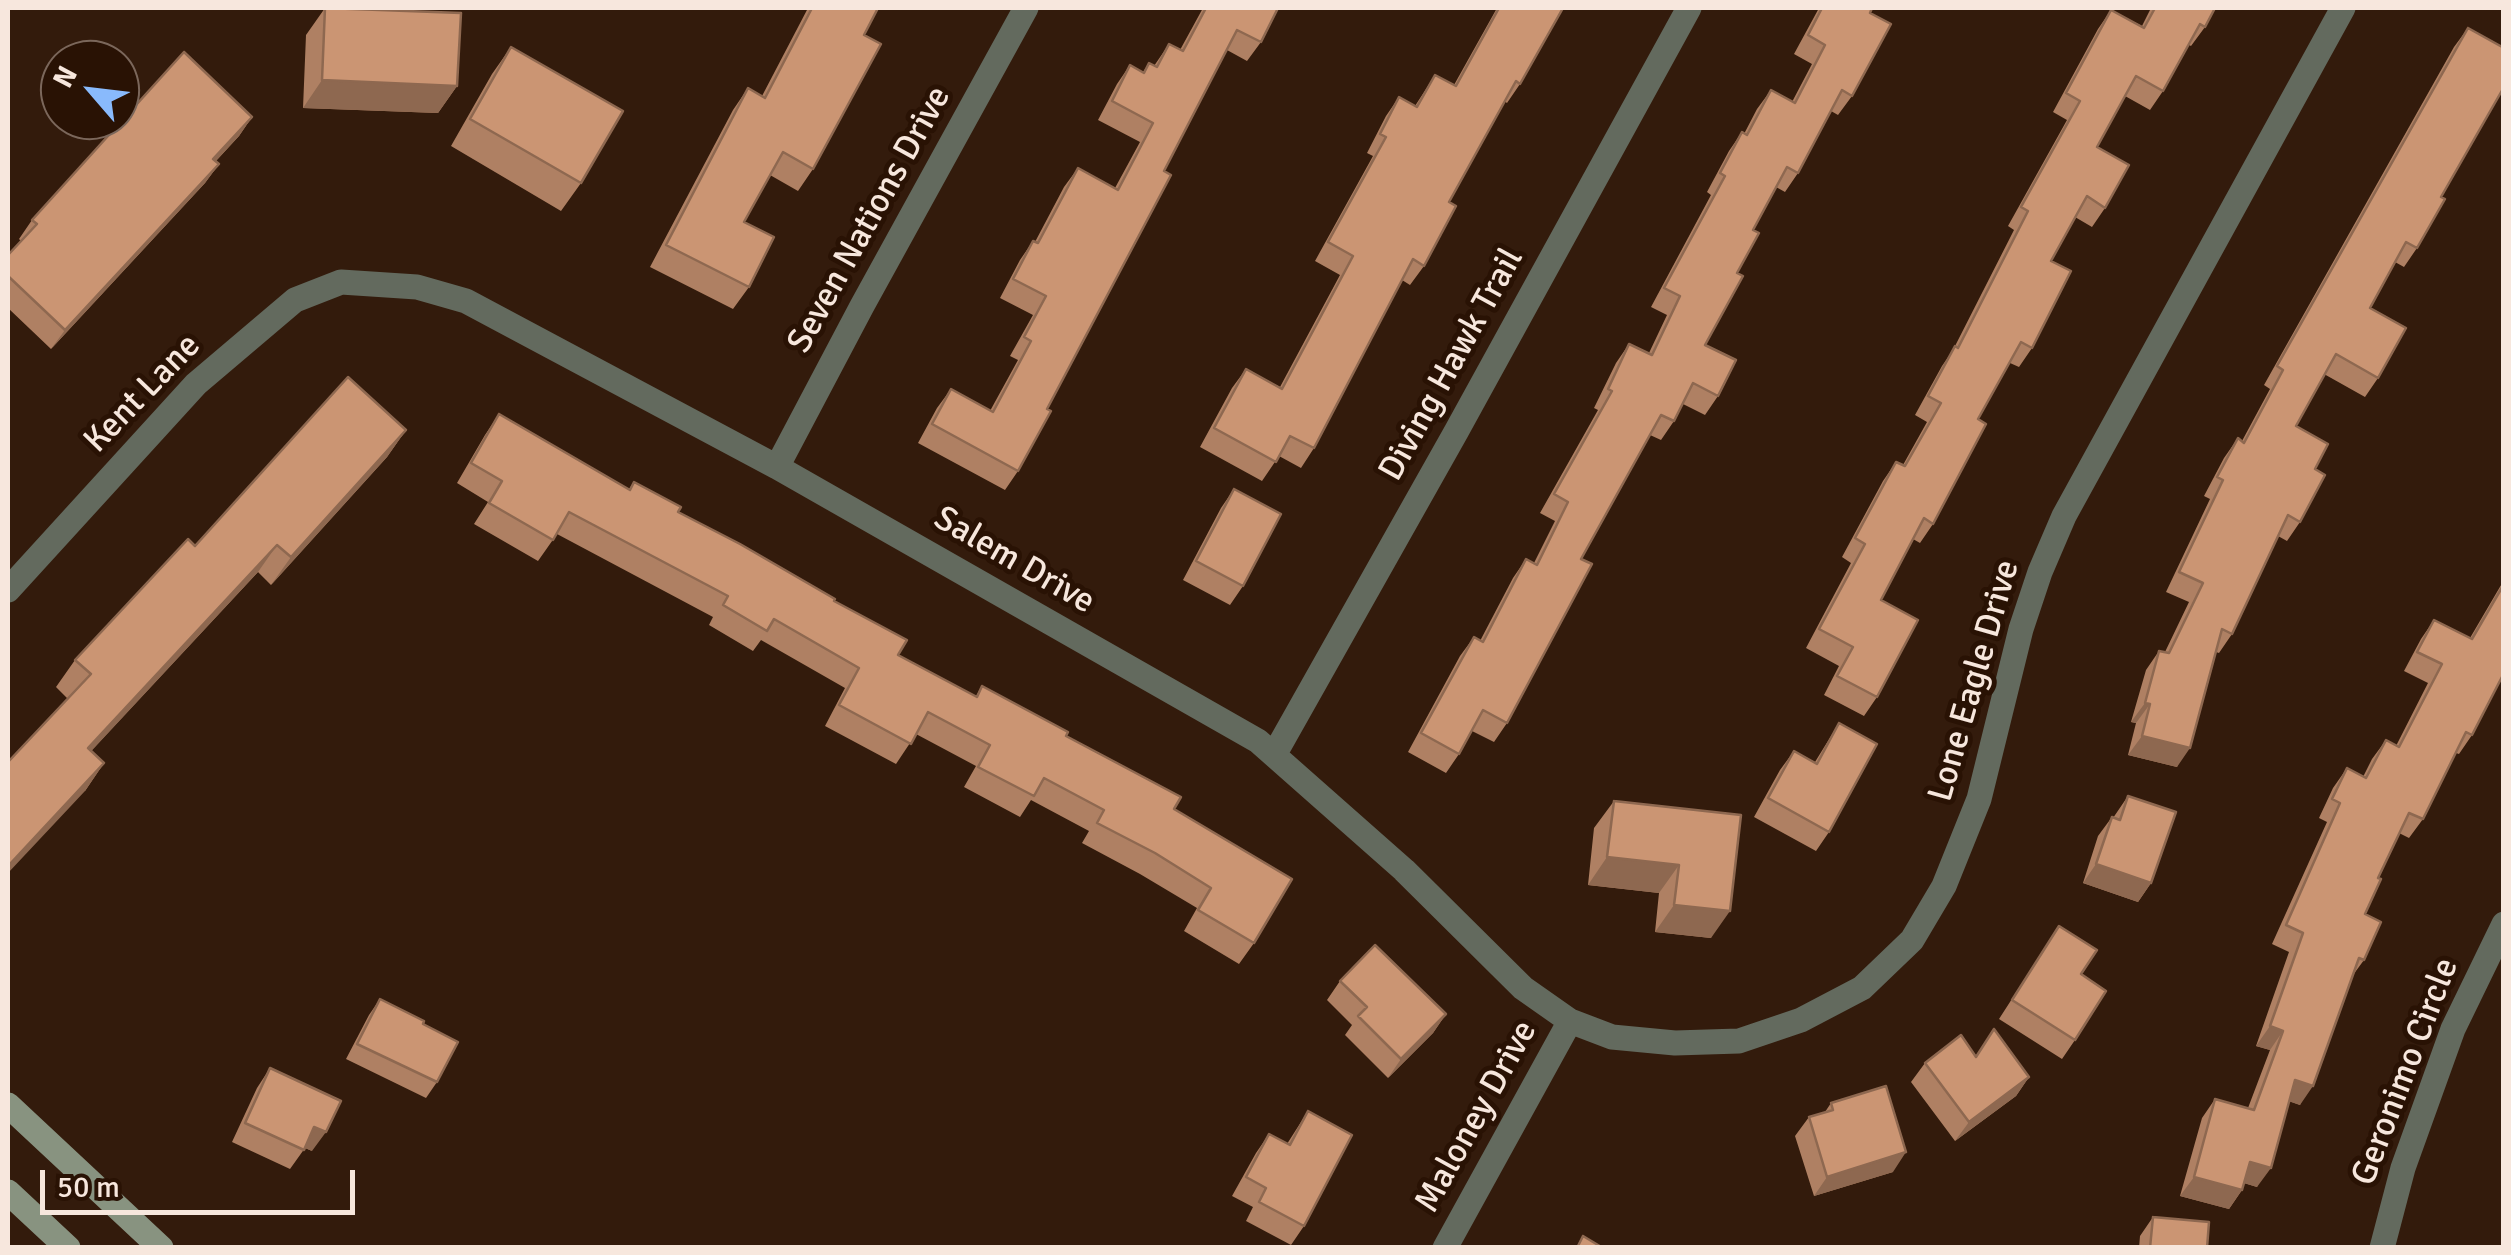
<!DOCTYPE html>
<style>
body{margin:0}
#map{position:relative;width:2511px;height:1255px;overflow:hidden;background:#331b0c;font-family:Signika,sans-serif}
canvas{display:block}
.frame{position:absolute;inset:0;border:10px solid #f7e7dd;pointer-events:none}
.north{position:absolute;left:40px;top:40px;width:100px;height:100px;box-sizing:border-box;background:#291204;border:2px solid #7b675b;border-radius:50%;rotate:298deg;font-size:28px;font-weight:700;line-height:40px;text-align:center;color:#f7e7dd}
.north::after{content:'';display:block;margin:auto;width:35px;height:45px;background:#89bafc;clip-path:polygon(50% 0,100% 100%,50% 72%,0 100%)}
.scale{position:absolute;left:40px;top:1170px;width:315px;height:45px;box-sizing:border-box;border:5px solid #f7e7dd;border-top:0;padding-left:12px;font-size:30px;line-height:35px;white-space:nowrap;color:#f7e7dd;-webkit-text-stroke:8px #291204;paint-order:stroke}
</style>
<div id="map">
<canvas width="2511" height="1255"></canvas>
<div class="frame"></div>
<div class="north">N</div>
<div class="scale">50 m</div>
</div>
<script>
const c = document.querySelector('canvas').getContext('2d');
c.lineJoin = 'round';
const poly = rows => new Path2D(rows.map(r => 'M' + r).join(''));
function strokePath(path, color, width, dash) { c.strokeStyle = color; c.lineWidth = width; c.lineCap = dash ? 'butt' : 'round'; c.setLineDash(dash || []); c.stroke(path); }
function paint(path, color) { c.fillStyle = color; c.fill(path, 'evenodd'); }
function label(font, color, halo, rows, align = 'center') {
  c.font = font + ' Signika,sans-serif'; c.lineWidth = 10; c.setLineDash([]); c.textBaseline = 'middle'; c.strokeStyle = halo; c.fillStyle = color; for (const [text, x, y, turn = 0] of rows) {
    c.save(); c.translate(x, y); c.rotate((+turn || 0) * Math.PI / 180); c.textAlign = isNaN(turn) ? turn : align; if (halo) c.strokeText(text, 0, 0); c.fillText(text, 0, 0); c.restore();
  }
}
strokePath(poly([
 [777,467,862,306,1026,8],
 [8,590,196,384,295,300,341,282,417,287,466,301,777,467,1258,741,1404,870,1523,988,1570,1021,1612,1037,1675,1043,1739,1041,1801,1020,1862,988,1912,940,1944,886,1979,799,2021,629,2040,572,2064,516,2343,8],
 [1274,755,1456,432,1689,8],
 [1445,1248,1570,1021],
 [2382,1248,2403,1168,2453,1029,2504,924]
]), '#636a5e', 25);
strokePath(poly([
 [8,1105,161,1248],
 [8,1192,68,1248]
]), '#889380', 25);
paint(poly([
 [325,8,457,86,438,113,303,108,306,35],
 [808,8,878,8,864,35,813,169,798,191,770,175,744,222,749,287,733,309,650,267,733,110,748,88,762,96],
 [1203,8,1278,8,1261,42,1247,61,1227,50,1164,171,1047,409,1018,471,1005,490,918,443,937,408,951,389,990,411,1018,360,1010,356,1033,315,1000,298,1020,260,1033,241,1035,242,1064,187,1078,168,1115,188,1140,142,1098,120,1117,84,1130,65,1143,72,1149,63,1154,66,1169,44,1180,50],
 [1497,8,1563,8,1520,84,1507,103,1504,101,1449,202,1424,266,1410,285,1402,280,1314,448,1301,468,1279,456,1262,481,1200,447,1232,388,1246,369,1280,387,1340,275,1315,261,1373,156,1367,153,1386,116,1399,97,1415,106,1435,75,1454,85],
 [1819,8,1872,8,1870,13,1852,96,1838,115,1831,111,1798,173,1785,192,1776,187,1753,230,1737,273,1705,345,1718,396,1705,415,1683,404,1674,421,1661,440,1650,435,1581,559,1507,723,1494,742,1472,731,1459,754,1446,773,1408,752,1460,656,1474,637,1480,641,1513,578,1526,559,1534,563,1555,521,1540,513,1598,410,1594,408,1616,363,1629,344,1649,353,1667,315,1651,307,1711,195,1707,192,1729,151,1742,132,1744,134,1757,109,1771,90,1792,102,1812,64,1794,54],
 [2151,8,2215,8,2205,27,2191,46,2189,45,2163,91,2150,110,2125,96,2097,147,2105,208,2092,227,2075,217,2051,261,2032,348,2019,367,2010,363,1978,419,1933,524,1920,543,1913,539,1881,600,1877,697,1864,716,1824,695,1839,666,1806,648,1851,563,1842,557,1883,481,1896,462,1903,465,1927,422,1915,415,1942,366,1953,350,2014,230,2008,226,2067,120,2053,112,2098,29,2111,10,2142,26],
 [2468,28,2441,197,2417,248,2404,267,2395,262,2370,308,2378,378,2365,397,2324,374,2296,426,2315,469,2300,522,2287,541,2278,536,2232,634,2219,653,2216,652,2177,767,2128,755,2136,723,2131,722,2146,670,2159,651,2165,652,2189,602,2166,592,2210,499,2204,496,2224,458,2238,438,2242,441,2270,389,2264,385,2454,47],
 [511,47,581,183,561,211,451,146,492,74],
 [252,117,239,136,216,161,219,164,205,183,51,349,8,308,8,255,21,241,19,239,32,220],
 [499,414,629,489,634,482,678,512,834,601,898,655,976,696,982,686,1066,736,1174,809,1254,943,1239,964,1184,931,1197,908,1140,874,1082,843,1089,831,1031,800,1020,817,964,787,976,766,916,734,896,764,825,726,845,688,761,640,753,651,709,625,713,617,557,534,538,561,474,524,488,502,457,483,485,435],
 [406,430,387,457,271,585,258,572,91,751,104,763,85,791,68,699,56,687,75,660,195,546],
 [1234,489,1243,586,1230,605,1183,580,1221,508],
 [2504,580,2504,673,2472,735,2459,754,2456,753,2423,819,2409,838,2399,833,2378,878,2365,914,2364,960,2353,975,2300,1105,2289,1101,2257,1187,2244,1183,2242,1190,2229,1209,2180,1196,2202,1118,2215,1099,2248,1108,2270,1050,2256,1046,2289,952,2272,944,2327,822,2319,818,2333,788,2347,768,2363,777,2372,759,2386,740,2396,746,2428,683,2404,671,2421,639,2434,620,2470,638],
 [1839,723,1829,832,1816,851,1754,817,1780,770,1794,751,1815,762],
 [2128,796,2151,883,2138,902,2083,883,2098,836,2112,817,2113,818],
 [1614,801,1741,815,1711,938,1655,932,1659,893,1588,885,1594,828],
 [2059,926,2081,974,2075,1040,2062,1059,1999,1019],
 [1340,981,1446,1014,1433,1033,1388,1078,1345,1035,1352,1025,1327,1000],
 [380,999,423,1024,437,1082,426,1098,346,1059,369,1015],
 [1994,1029,2029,1077,2016,1096,1955,1141,1911,1082,1925,1063,1976,1056],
 [270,1068,312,1151,305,1148,290,1169,232,1142,257,1088],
 [1831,1103,1893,1172,1814,1196,1795,1136,1809,1117,1825,1112],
 [1308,1111,1304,1226,1291,1245,1246,1221,1253,1207,1232,1196,1256,1153,1269,1134,1287,1144],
 [2153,1217,2207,1248,2139,1248,2140,1236]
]), '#af8063');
paint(poly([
 [322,80,457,86,438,113,303,108],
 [252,117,239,136,200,178,213,159],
 [219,164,205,183,51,349,65,330],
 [406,430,387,457,271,585,291,557],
 [277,545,258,572,69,775,88,748],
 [2145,703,2150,704,2136,723,2131,722],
 [2142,736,2190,748,2177,767,2128,755],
 [104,763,85,791,8,873,8,866],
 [1607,857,1679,865,1659,893,1588,885],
 [2096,864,2151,883,2138,902,2083,883],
 [1674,905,1730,911,1711,938,1655,932],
 [1446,1014,1433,1033,1388,1078,1401,1059],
 [2270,1026,2283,1031,2270,1050,2256,1046],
 [2029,1077,2016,1096,1955,1141,1969,1122],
 [2295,1080,2313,1086,2300,1105,2282,1099],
 [314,1127,326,1132,312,1151,301,1146],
 [1906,1152,1893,1172,1814,1196,1827,1177],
 [2250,1162,2271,1168,2257,1187,2237,1181],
 [2194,1177,2242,1190,2229,1209,2180,1196]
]), '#8e6850');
const building = poly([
 [325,8,461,13,457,86,322,80,325,8],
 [812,8,878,8,864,35,881,44,813,169,783,152,744,222,774,237,749,287,666,245,748,88,765,98,812,8],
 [1206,8,1278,8,1261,42,1237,30,1164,171,1171,175,1047,409,1051,411,1018,471,932,424,951,389,993,412,1031,341,1024,337,1046,296,1013,279,1033,241,1038,243,1078,168,1118,190,1153,123,1112,101,1130,65,1144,73,1149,63,1157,67,1169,44,1183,51,1206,8],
 [1499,8,1563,8,1520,84,1516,81,1449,202,1456,206,1424,266,1413,259,1314,448,1290,436,1276,462,1214,428,1246,369,1282,389,1353,256,1328,242,1386,137,1380,134,1399,97,1417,107,1435,75,1456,86,1499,8],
 [1822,8,1872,8,1870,13,1891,24,1852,96,1842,90,1798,173,1787,167,1753,230,1759,233,1737,273,1743,276,1705,345,1736,360,1718,396,1693,383,1674,421,1661,415,1581,559,1592,564,1507,723,1483,710,1459,754,1421,733,1474,637,1483,642,1526,559,1537,565,1568,502,1554,494,1612,391,1608,389,1629,344,1652,355,1680,296,1664,288,1725,176,1720,173,1742,132,1747,135,1771,90,1795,103,1825,45,1808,35,1822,8],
 [2155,8,2215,8,2205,27,2200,24,2163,91,2136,76,2097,147,2129,165,2105,208,2087,196,2051,261,2071,271,2032,348,2021,342,1978,419,1986,424,1933,524,1924,518,1881,600,1918,620,1877,697,1837,676,1853,647,1819,629,1865,544,1855,538,1896,462,1905,466,1941,403,1928,396,1955,346,1958,348,2028,211,2021,207,2080,101,2066,93,2111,10,2144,28,2155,8],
 [2468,28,2504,48,2504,87,2441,197,2445,199,2417,248,2406,242,2370,308,2406,328,2378,378,2336,354,2296,426,2328,444,2315,469,2325,475,2300,522,2288,515,2232,634,2222,629,2190,748,2142,736,2150,704,2145,703,2159,651,2169,653,2203,583,2179,572,2223,480,2217,477,2238,438,2244,443,2283,370,2277,366,2468,28],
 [511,47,623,111,581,183,470,119,511,47],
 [184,52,252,117,213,159,219,164,65,330,8,276,8,255,37,224,32,220,184,52],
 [348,377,406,430,291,557,277,545,88,748,104,763,8,866,8,762,91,674,75,660,188,539,195,546,348,377],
 [499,414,630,490,634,482,681,507,678,512,740,544,835,599,834,601,907,640,898,655,977,697,982,686,1068,732,1066,736,1181,797,1174,809,1292,879,1254,943,1198,910,1211,888,1155,853,1097,823,1104,810,1044,778,1034,796,978,767,990,745,928,712,911,744,839,705,859,668,774,619,767,631,723,605,728,596,569,512,553,540,489,503,502,481,471,463,499,414],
 [1234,489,1281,514,1243,586,1196,561,1234,489],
 [2504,584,2504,673,2472,735,2466,732,2423,819,2409,813,2378,878,2381,879,2365,914,2381,922,2364,960,2359,958,2313,1086,2295,1080,2271,1168,2250,1162,2242,1190,2194,1177,2215,1099,2254,1110,2283,1031,2270,1026,2303,933,2286,925,2340,803,2332,799,2347,768,2366,778,2386,740,2399,747,2442,664,2417,652,2434,620,2472,639,2504,584],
 [1839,723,1877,744,1829,832,1768,798,1794,751,1817,764,1839,723],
 [2128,796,2176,812,2151,883,2096,864,2112,817,2120,820,2128,796],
 [1614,801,1741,815,1730,911,1674,905,1679,865,1607,857,1614,801],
 [2059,926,2097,950,2081,974,2106,991,2075,1040,2012,1000,2059,926],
 [1375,945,1446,1014,1401,1059,1358,1016,1367,1007,1340,981,1375,945],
 [380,999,424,1021,423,1024,458,1042,437,1082,357,1044,380,999],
 [1994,1029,2029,1077,1969,1122,1925,1063,1961,1035,1976,1057,1994,1029],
 [270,1068,341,1101,326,1132,314,1127,304,1150,245,1123,270,1068],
 [1886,1086,1906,1152,1827,1177,1809,1117,1833,1110,1831,1103,1886,1086],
 [1308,1111,1352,1135,1304,1226,1259,1202,1266,1188,1246,1177,1269,1134,1290,1145,1308,1111],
 [2153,1217,2209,1222,2207,1248,2150,1248,2153,1217],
 [1583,1236,1603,1248,1577,1248,1583,1236]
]);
paint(building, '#cb9573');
strokePath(building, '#8e6850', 2.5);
label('35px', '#f7e7dd', '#291204', [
 ["Seven Nations Drive",870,220,-61],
 ["Diving Hawk Trail",1452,365,-61],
 ["Kent Lane",143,394,-46],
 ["Salem Drive",1014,561,30],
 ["Lone Eagle Drive",1975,681,-74],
 ["Geronimo Circle",2406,1072,-69],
 ["Maloney Drive",1477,1117,-61]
]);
</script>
